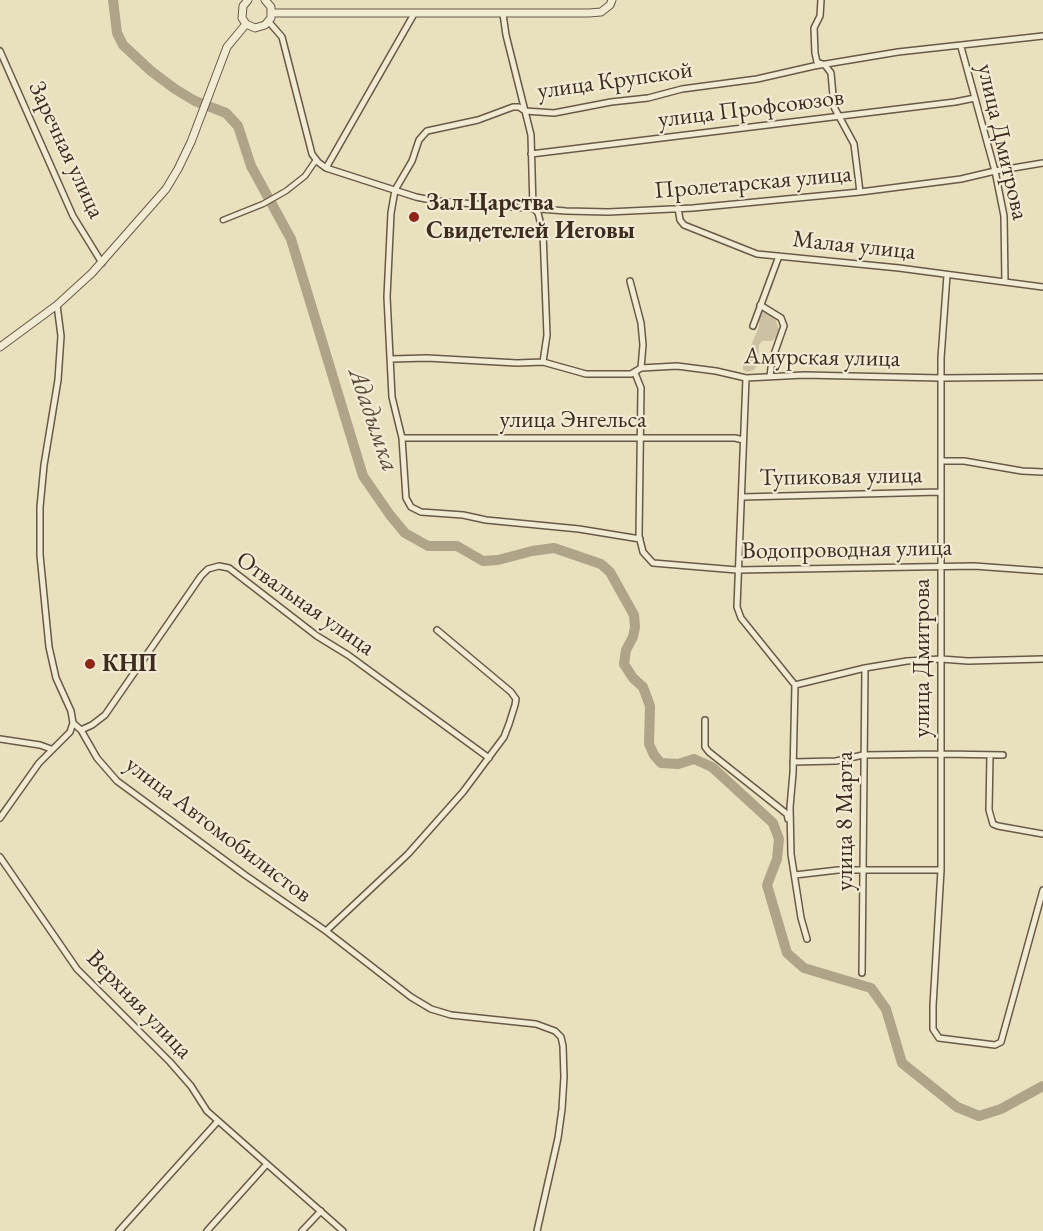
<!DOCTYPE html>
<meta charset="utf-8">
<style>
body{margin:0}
canvas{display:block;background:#e9e0bd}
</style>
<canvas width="1043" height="1231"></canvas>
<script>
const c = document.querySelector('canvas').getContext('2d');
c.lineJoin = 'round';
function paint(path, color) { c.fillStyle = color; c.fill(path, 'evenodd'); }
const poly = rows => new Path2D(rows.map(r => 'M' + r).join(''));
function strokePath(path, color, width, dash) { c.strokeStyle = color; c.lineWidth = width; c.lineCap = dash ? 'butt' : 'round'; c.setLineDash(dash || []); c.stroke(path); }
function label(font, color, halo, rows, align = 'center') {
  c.font = font + ' "EB Garamond",serif'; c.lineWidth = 4.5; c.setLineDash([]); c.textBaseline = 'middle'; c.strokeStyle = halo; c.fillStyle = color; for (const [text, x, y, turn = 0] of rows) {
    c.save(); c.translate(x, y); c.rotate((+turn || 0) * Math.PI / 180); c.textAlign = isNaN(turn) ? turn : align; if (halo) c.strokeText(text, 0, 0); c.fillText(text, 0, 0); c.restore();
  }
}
paint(poly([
 [761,311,775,318,779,330,777,336,772,341,762,341,759,345,758,363,754,370,747,372,743,370,743,364,759,327,759,317]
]), '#ccc1a2');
strokePath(poly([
 [113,0,117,33,123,45,151,71,175,89,195,101,226,113,238,126,251,166,291,239,363,476,390,515,405,533,428,546,457,546,483,561,498,560,532,551,554,548,601,564,610,572,634,615,635,627,633,637,626,650,624,664,633,678,643,687,650,706,649,744,654,755,661,763,678,764,694,759,712,767,773,823,779,839,777,859,767,885,787,953,804,968,871,988,886,1009,902,1063,957,1107,979,1116,1001,1109,1043,1086]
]), '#afa388', 10);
const pedestrian = poly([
 [223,220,263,204,286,191,305,176,316,160]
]);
const minor = poly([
 [821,0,820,16,814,28,815,53,817,62,825,65,831,73,834,107,854,144,860,192],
 [503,14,506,35,531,135,533,208,538,213,543,233,547,335,543,362],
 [269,22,282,37,312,154,318,162,326,168,416,197,436,201,566,211,608,212,693,208,860,192,961,179,995,171,1043,163],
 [961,47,995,171,1004,216,1005,282],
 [0,51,73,216,102,263],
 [531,154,955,102,975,98],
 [326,168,414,14],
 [678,208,680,220,684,225,757,254,899,268,1043,287],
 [947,275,941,358,941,870,933,1006,933,1029,939,1038,995,1045,1001,1042,1043,890],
 [630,281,641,323,643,345,641,368],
 [760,305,781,318,784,326,772,360,770,376],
 [753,326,779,256],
 [391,359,427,358,517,363,543,362,586,374,631,374,641,368,677,366,716,371,746,378,804,375,941,378,1043,377],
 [635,373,641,388,639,536,643,552,653,563,737,570,974,566,1043,571],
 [746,378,737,607,741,618,795,685,793,773,790,807,791,854,801,918,807,939],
 [402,438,735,438,743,440],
 [942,461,964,461,1022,471,1043,472],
 [742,497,940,492],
 [640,539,579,529,486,520,463,515,421,512,411,507,406,498,402,438,392,397,387,297,391,213,395,190,412,161,419,140,427,131,478,120,513,107,519,107,525,111,554,113,611,102,648,98,682,89,757,79,814,66,898,52,1043,36],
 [795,685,865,668,907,661,941,659,968,661,1043,659],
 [705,720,705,747,709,752,787,814,788,819],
 [73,723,81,730,97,758,117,781,245,875,326,931,411,997,431,1009,451,1015,536,1024,555,1031,561,1037,563,1046,564,1077,562,1109,558,1138,537,1231],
 [81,730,92,725,105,715,201,576,208,569,219,566,229,568,317,636,348,655,489,758],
 [0,739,40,745,51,749],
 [990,755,989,810,993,824,998,826,1043,834],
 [793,762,836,761,863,755,941,754,1003,755],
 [0,818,39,763,70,732,73,723,71,711,56,678,49,647,40,555,40,507,44,465,58,380,61,336,57,305],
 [0,857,77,969,170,1062,191,1086,207,1111,343,1231],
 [795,875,838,870,941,870],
 [326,931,408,854,463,792,504,737,509,724,515,705,516,699,511,692,437,630],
 [862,973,865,668],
 [119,1231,218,1121],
 [207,1231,266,1165],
 [302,1231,321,1211]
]);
const tertiary = poly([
 [248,0,243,6,242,18,246,24,255,28,265,25,271,18,271,7,265,0],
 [272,13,589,13,601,12,610,5,612,0],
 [0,347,57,305,92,273,166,189,178,169,191,142,227,47,246,24]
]);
strokePath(pedestrian, '#695947', 7);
strokePath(minor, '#695947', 8);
strokePath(tertiary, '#695947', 9);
strokePath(pedestrian, '#f1ebd4', 4.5);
strokePath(minor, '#f1ebd4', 5);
strokePath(tertiary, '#f1ebd4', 7);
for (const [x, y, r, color] of [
 [414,217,6,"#8f2418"],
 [90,664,6,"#8f2418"]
]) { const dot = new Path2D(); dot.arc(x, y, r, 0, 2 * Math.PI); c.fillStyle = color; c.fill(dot); strokePath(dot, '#f1ebd4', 2); }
label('24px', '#3e2c20', '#f1ebd4', [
 ["улица Крупской",615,81,-8],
 ["улица Профсоюзов",751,109,-7],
 ["улица Дмитрова",1002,142,77],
 ["Заречная улица",66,150,65],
 ["Пролетарская улица",753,183,-5],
 ["Малая улица",854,246,6],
 ["Амурская улица",822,358,1],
 ["улица Энгельса",573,420],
 ["Тупиковая улица",841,477,-1],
 ["Водопроводная улица",847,550,-1],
 ["Отвальная улица",305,604,35],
 ["улица Дмитрова",922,658,-90],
 ["улица 8 Марта",845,821,-90],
 ["улица Автомобилистов",218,830,37],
 ["Верхняя улица",139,1005,46]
]);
label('bold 24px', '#3e2c20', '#f1ebd4', [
 ["Зал Царства",426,203],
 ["Свидетелей Иеговы",426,231],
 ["КНП",102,664]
], 'left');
label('italic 26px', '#5a4a3a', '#f1ebd4', [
 ["Ададымка",373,420,71]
]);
</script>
